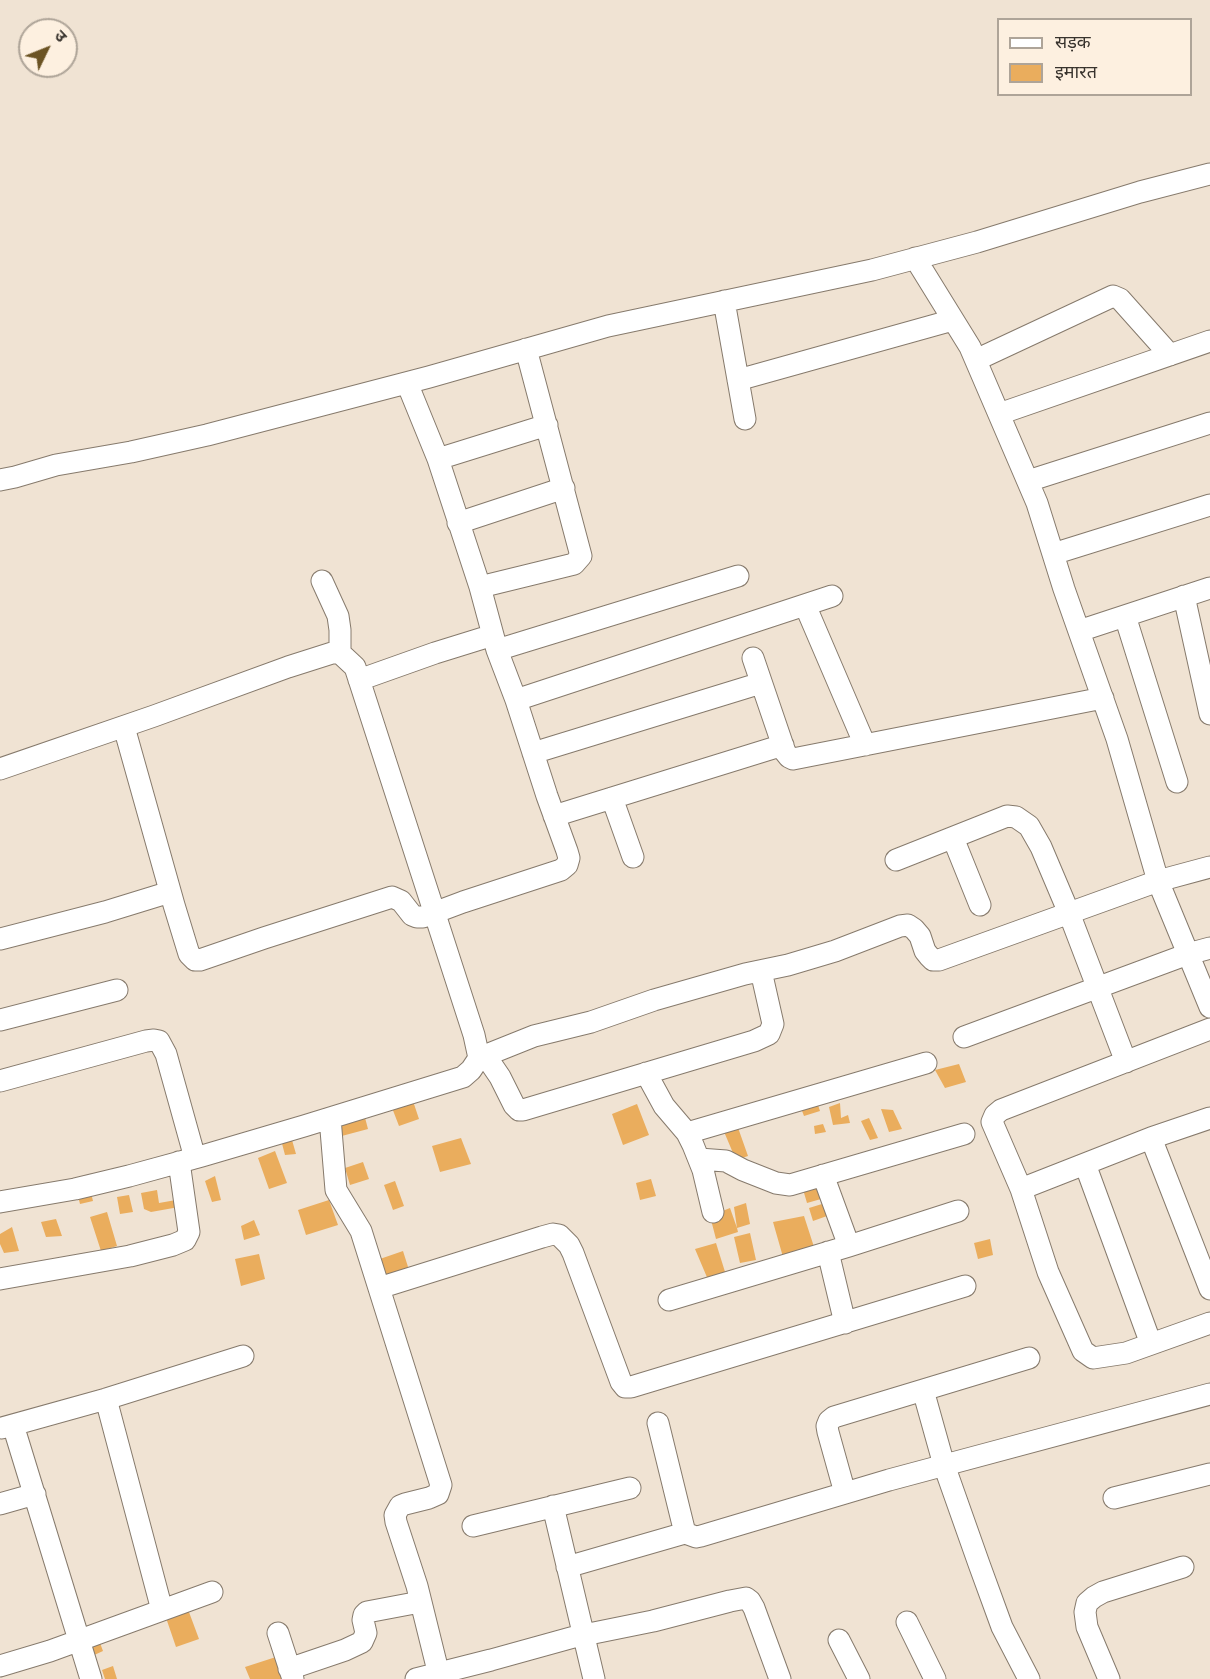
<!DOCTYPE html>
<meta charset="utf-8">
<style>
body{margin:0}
#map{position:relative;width:1210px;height:1679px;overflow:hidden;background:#f0e3d3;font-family:"Sofia Sans Condensed","Noto Sans Devanagari",sans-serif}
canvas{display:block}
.legend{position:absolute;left:997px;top:18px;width:195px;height:78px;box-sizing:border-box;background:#fdf0e0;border:2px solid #aea498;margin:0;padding:8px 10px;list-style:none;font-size:18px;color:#38332d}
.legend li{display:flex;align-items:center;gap:12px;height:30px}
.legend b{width:30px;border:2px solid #aea498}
.north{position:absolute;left:18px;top:18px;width:60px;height:60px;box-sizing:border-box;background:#fdf0e0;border:2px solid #aea498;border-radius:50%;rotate:47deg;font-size:16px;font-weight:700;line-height:24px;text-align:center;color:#38332d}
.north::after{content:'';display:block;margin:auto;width:21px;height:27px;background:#6b5323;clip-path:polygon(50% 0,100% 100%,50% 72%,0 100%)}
</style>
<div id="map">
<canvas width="1210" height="1679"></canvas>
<ul class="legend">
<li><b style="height:8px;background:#fff"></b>सड़क</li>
<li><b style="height:16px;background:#eaad5d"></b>इमारत</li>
</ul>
<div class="north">उ</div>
</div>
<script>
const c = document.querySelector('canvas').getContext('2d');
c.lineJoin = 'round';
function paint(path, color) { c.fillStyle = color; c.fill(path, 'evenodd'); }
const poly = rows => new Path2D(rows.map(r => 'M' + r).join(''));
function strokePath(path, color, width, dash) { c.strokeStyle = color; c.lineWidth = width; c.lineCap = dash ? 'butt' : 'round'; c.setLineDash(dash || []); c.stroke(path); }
paint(poly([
 [959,1064,966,1082,945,1088,935,1070],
 [411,1095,419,1119,399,1126,389,1100],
 [816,1099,820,1111,804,1116,799,1103],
 [840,1103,841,1118,848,1115,850,1123,833,1125,829,1107],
 [637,1104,649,1135,623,1145,612,1114],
 [881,1109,893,1110,902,1129,889,1132],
 [363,1110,368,1129,338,1137,333,1119],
 [869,1118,878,1138,870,1140,861,1121],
 [736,1122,748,1156,736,1160,722,1127],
 [823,1124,826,1132,815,1134,814,1126],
 [290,1133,296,1154,285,1155,280,1136],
 [461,1138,471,1164,440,1172,432,1146],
 [275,1151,287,1183,269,1189,258,1158],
 [363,1162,369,1179,350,1185,345,1168],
 [215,1176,221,1200,212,1202,205,1181],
 [651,1179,656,1196,640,1200,636,1183],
 [395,1181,404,1206,393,1210,384,1185],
 [816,1182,821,1199,807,1203,802,1186],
 [90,1189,93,1201,80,1204,77,1192],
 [157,1190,159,1203,176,1200,179,1207,151,1212,144,1209,141,1193],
 [129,1195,133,1212,120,1214,117,1197],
 [329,1200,338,1225,306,1235,298,1210],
 [746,1203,750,1224,737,1228,738,1232,716,1239,710,1216,730,1208,737,1228,734,1207],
 [822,1204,827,1216,813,1221,809,1208],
 [107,1212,117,1246,101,1251,90,1217],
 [804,1216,815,1250,783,1257,773,1222],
 [56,1219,62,1236,46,1237,41,1222],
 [254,1220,260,1235,244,1240,241,1226],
 [12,1227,19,1251,4,1253,0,1244,0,1234],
 [750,1233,756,1260,740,1263,734,1237],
 [990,1239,993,1255,978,1259,974,1243],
 [716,1243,726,1275,709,1282,695,1249],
 [403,1251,409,1270,384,1279,377,1260],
 [259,1254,265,1279,241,1286,235,1259],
 [186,1604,199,1639,176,1647,164,1612],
 [97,1635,103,1651,90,1657,82,1641],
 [279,1656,285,1679,250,1679,245,1667],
 [113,1666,117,1679,105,1679,102,1670]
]), '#eaad5d');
const minor = poly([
 [915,258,970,347,1037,503,1064,589,1117,739,1158,881,1210,1007],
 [724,301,745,419],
 [976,360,1113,296,1120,299,1170,355],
 [738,380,953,320],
 [999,414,1210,341],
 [438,459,547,425],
 [0,480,15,477,56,465,131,452,207,435,429,377,608,326,872,270,977,242,1140,192,1210,174],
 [1028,481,1210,423],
 [458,523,564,488],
 [1053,554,1210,505],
 [322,581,338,616,340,630,340,653],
 [480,587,574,564,581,556,526,349],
 [1184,596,1210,714],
 [805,605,865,745],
 [1125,616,1177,782],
 [1079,631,1210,588],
 [497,650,738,576],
 [753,658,785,752,789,757,793,759,1103,698],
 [359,680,435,653,493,635],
 [516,700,832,596],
 [124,727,174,905,189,954,195,960,200,960,264,938,392,897,401,901,412,915,417,917,423,917,463,902,561,870,567,865,569,858,567,851,547,796,516,700,497,650,480,587,438,459,407,383],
 [533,753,761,683],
 [0,769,154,716,288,667,332,653,340,653,355,667,474,1035,479,1058,471,1070,463,1077,304,1126,202,1156,129,1176,75,1189,0,1202],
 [612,798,633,857],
 [554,816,783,745],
 [953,838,980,905],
 [896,860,1007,816,1016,817,1029,826,1041,847,1069,913,1126,1062],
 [0,939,105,912,170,892],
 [0,1020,117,990],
 [1210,1029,1001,1110,995,1115,992,1122,1021,1189,1048,1272,1083,1351,1093,1358,1126,1353,1210,1323],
 [964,1037,1188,954,1210,948],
 [485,1055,500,1077,514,1105,519,1110,523,1110,754,1041,769,1034,773,1024,761,971],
 [479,1058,534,1036,591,1022,654,1000,745,974,788,965,835,951,900,926,908,925,914,929,920,936,925,951,929,956,933,960,939,960,1158,881,1210,867],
 [646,1073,664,1106,687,1133,693,1145,703,1170,713,1212],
 [0,1081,146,1041,154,1040,159,1041,166,1054,195,1158],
 [330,1118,336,1190,361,1231,441,1485,438,1494,429,1498,405,1504,400,1506,395,1515,396,1522,417,1586,440,1679],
 [687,1133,926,1063],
 [1151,1138,1210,1289],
 [699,1159,726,1161,743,1170,776,1183,790,1185,964,1134],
 [1085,1164,1151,1344],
 [823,1175,849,1246],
 [1021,1189,1151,1138,1210,1118],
 [828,1252,845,1323],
 [0,1279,130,1256,173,1245,185,1240,189,1232,179,1162],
 [379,1288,542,1237,553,1234,559,1235,569,1245,573,1253,621,1382,625,1387,631,1387,965,1286],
 [669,1300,849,1246,958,1211],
 [923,1390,944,1465,979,1564,1002,1627,1029,1679],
 [106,1399,162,1610],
 [13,1425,91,1679],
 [2,1428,106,1399,243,1356],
 [845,1493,828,1432,827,1426,829,1421,834,1417,1029,1358],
 [1114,1498,1210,1474],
 [0,1504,35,1494],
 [553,1506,594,1679],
 [473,1526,630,1488],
 [685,1533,696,1537,701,1536,889,1480,1210,1394],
 [567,1567,685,1533,658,1423],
 [907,1622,935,1679],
 [278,1633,293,1679],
 [839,1640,859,1679],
 [0,1666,50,1651,212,1592],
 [289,1669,345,1650,362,1642,366,1633,363,1620,364,1615,367,1612,420,1602],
 [416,1679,491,1660,574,1637,653,1621,730,1601,746,1598,750,1601,754,1608,780,1679],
 [1109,1679,1087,1627,1085,1612,1087,1603,1094,1597,1103,1592,1183,1567]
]);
strokePath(minor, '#867a6c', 23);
strokePath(minor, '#fff', 21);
</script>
